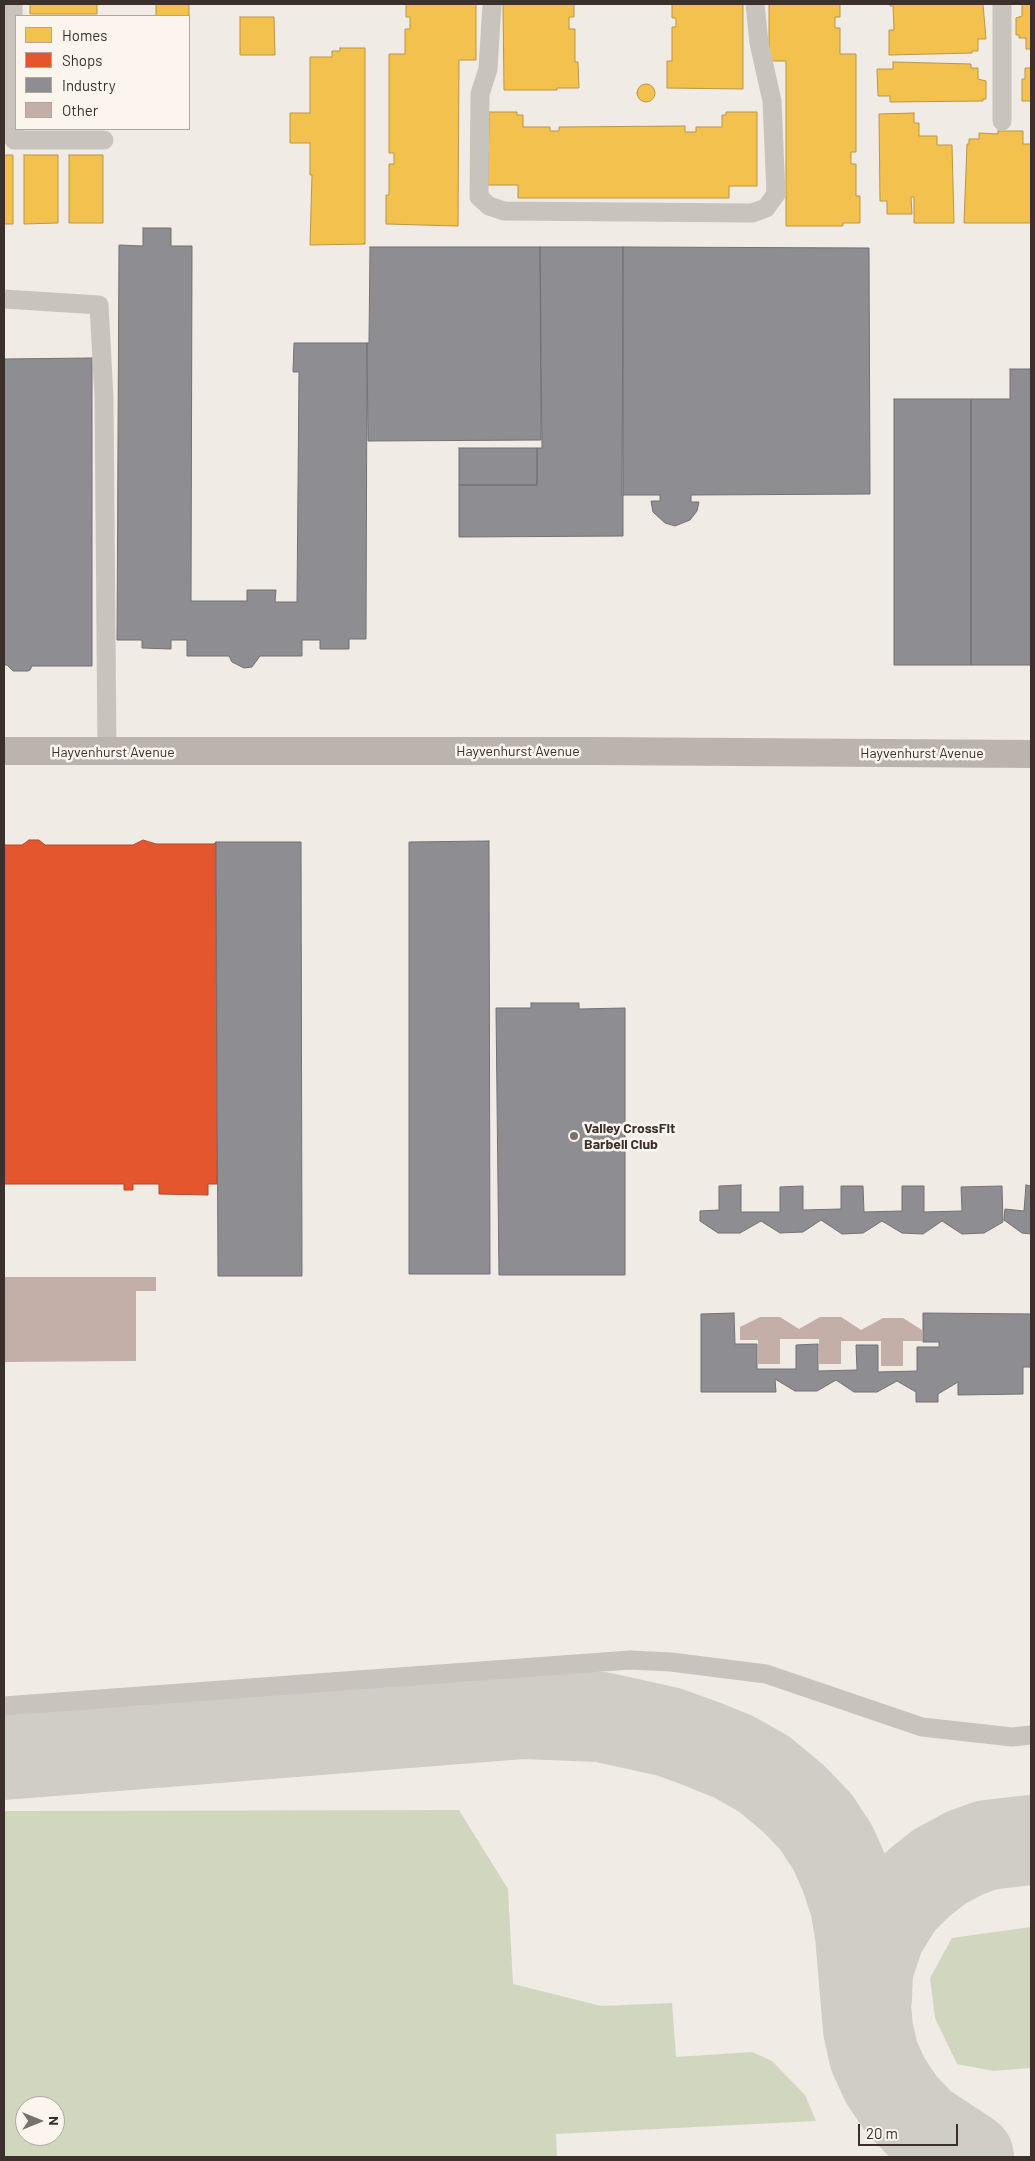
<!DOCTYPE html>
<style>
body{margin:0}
#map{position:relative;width:1035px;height:2161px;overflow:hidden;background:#f0ebe5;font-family:Barlow,sans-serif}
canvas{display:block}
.frame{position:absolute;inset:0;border:5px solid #3b302b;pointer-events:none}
.legend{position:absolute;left:15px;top:15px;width:175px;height:115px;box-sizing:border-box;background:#fbf5ee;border:1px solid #aea6a0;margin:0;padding:6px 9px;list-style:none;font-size:15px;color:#3b302b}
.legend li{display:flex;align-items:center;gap:10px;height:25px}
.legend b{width:25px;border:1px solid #aea6a0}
.north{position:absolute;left:15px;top:2096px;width:50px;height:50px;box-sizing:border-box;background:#fbf5ee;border:1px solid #aea6a0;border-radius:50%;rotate:90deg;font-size:14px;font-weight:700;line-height:20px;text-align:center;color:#3b302b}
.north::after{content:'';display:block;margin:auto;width:18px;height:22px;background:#7a716c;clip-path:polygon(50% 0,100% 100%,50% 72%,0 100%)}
.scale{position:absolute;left:858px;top:2124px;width:100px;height:22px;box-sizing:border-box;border:2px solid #3b302b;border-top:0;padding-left:6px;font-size:15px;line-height:18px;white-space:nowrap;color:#3b302b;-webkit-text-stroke:4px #fbf5ee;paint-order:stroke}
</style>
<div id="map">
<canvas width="1035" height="2161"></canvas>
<div class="frame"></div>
<ul class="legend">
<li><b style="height:14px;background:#f2c14e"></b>Homes</li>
<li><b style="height:14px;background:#e4572e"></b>Shops</li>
<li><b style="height:14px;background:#8d8d92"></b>Industry</li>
<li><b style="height:14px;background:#c3afa7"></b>Other</li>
</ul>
<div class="north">N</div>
<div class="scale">20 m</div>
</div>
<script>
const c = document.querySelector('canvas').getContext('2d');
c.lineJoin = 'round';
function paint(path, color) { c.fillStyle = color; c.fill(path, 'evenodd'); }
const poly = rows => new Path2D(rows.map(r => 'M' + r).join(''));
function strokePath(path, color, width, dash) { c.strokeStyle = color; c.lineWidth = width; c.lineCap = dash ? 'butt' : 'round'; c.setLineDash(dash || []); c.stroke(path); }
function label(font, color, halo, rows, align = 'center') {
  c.font = font + ' Barlow,sans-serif'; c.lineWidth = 5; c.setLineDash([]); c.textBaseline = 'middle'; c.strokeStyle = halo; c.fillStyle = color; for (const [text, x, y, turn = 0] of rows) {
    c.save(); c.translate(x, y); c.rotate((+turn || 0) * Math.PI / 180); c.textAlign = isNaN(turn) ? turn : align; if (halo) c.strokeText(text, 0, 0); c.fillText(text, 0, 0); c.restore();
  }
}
paint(poly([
 [459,1810,508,1889,513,1984,601,2006,672,2003,676,2057,752,2052,772,2061,805,2095,816,2121,556,2134,557,2157,4,2157,4,1811],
 [25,2106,55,2106,55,2136,25,2136],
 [1031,1927,1031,2068,993,2071,957,2064,935,2018,930,1978,952,1938]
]), '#d1d6bf');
const homes = poly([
 [30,4,97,4,97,14,30,14,30,4],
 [156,4,189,4,189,20,189,16,156,16,156,4],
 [406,4,476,4,476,60,459,60,458,226,386,224,386,195,389,195,389,164,394,164,394,153,389,153,389,54,405,54,405,29,410,29,410,17,406,17,406,4],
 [503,4,574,4,574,17,569,17,569,29,575,29,575,62,578,62,579,88,557,88,557,90,504,90,503,4],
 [672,4,743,4,743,89,667,88,667,61,672,61,672,27,676,27,676,18,672,18,672,4],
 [769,4,840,4,840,17,835,17,835,28,840,28,840,54,856,54,856,152,851,152,851,164,856,164,856,196,860,196,860,223,843,223,843,226,786,226,786,61,769,61,769,4],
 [890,4,983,4,986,39,978,39,978,51,972,51,972,53,889,55,889,30,894,30,893,6,890,6,890,4],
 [1022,4,1031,4,1031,52,1031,49,1026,49,1026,38,1019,38,1019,35,1016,35,1016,18,1022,16,1022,4],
 [240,17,274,17,275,55,240,55,240,17],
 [340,48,365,48,365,244,310,245,312,175,310,175,310,143,290,143,290,113,310,113,310,57,332,57,332,51,340,51,340,48],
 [893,62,971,64,971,68,978,68,978,79,986,81,986,99,983,99,983,101,890,102,890,96,878,96,877,69,893,69,893,62],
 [1031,64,1031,101,1022,101,1022,79,1025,79,1025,68,1031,68,1031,64],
 '637 93a9 9 0 1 1 18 0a9 9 0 1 1-18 0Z',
 [489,112,517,112,517,115,523,115,523,127,550,127,550,131,559,131,559,127,685,126,685,132,696,132,696,127,722,127,722,115,726,115,726,112,757,112,757,186,729,186,729,198,518,198,518,185,488,185,489,112],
 [914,113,914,123,919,123,919,136,937,136,937,145,952,145,954,223,914,223,914,197,911,197,912,214,887,214,887,201,880,201,879,114,914,113],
 [998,131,1023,131,1023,144,1031,144,1031,223,964,223,967,144,969,144,969,139,979,139,979,133,998,134,998,131],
 [4,155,13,155,13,224,4,224,4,155],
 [24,155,58,155,58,223,24,224,24,155],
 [69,155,103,155,103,223,69,223,69,155]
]);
paint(homes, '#f2c14e');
strokePath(homes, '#bb9644', 1);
const shops = poly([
 [29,840,39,840,45,845,133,845,143,840,156,844,214,844,216,842,217,1184,208,1184,208,1195,159,1194,159,1184,133,1184,133,1190,124,1190,124,1184,4,1184,4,845,22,845,29,840]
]);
paint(shops, '#e4572e');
strokePath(shops, '#b14b2d', 1);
const industry = poly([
 [143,228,171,228,171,246,192,246,191,601,247,601,247,590,276,590,275,602,297,602,299,372,293,372,294,343,367,343,366,639,349,639,349,649,320,649,320,640,302,640,302,656,260,656,252,667,244,668,232,662,229,656,187,656,187,640,171,640,171,649,142,648,142,640,117,640,119,245,143,246,143,228],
 [370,247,540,247,541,440,368,441,367,343,369,343,370,247],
 [540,247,623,247,623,536,459,537,459,485,537,485,537,448,542,448,540,247],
 [623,247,869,248,870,494,691,495,691,502,699,502,697,511,690,520,675,526,665,523,653,512,651,501,660,501,660,495,622,495,623,247],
 [92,358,92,666,32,666,30,670,28,671,13,671,7,665,4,665,4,359,92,358],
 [1010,369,1031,369,1031,665,971,665,971,399,1010,399,1010,369],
 [894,399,971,399,971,665,894,665,894,399],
 [459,448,537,448,537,485,459,485,459,448],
 [489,841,490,1274,409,1274,409,842,489,841],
 [216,842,301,842,302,1276,218,1276,216,842],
 [531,1003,579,1003,579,1009,625,1008,625,1275,499,1275,496,1008,531,1008,531,1003],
 [741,1185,741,1212,780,1212,780,1187,803,1186,803,1210,841,1209,841,1186,863,1186,864,1212,902,1211,902,1186,924,1186,924,1212,962,1211,961,1187,1002,1186,1003,1222,984,1233,962,1234,942,1221,923,1234,902,1233,882,1221,863,1233,842,1234,821,1220,803,1232,780,1233,761,1221,740,1233,718,1233,700,1221,700,1211,719,1210,719,1186,741,1185],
 [1026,1185,1031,1186,1031,1234,1022,1233,1004,1220,1005,1209,1024,1211,1026,1185],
 [734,1313,735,1344,757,1344,757,1369,796,1369,796,1345,818,1344,818,1371,857,1370,856,1345,878,1345,878,1372,917,1371,917,1347,939,1347,939,1342,923,1342,923,1313,1031,1314,1031,1367,1023,1367,1023,1394,958,1395,958,1382,938,1394,938,1402,916,1402,916,1392,897,1381,877,1392,854,1392,836,1380,817,1391,795,1391,775,1379,776,1392,701,1392,701,1314,734,1313]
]);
paint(industry, '#8d8d92');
strokePath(industry, '#747173', 1);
strokePath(poly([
 [4,1755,524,1714,601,1717,669,1732,702,1744,734,1757,764,1774,794,1799,816,1822,833,1848,845,1875,855,1905,860,1935,868,2029,874,2056,885,2080,901,2104,922,2126,969,2157],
 [867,1999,868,1970,880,1934,899,1903,919,1883,939,1867,965,1853,987,1845,1031,1840]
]), '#d0ccc6', 90);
paint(poly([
 [4,1277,156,1277,156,1291,136,1291,136,1361,4,1362],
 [760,1317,780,1317,799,1329,820,1317,841,1317,861,1330,883,1318,903,1318,922,1330,922,1341,903,1341,903,1366,881,1366,881,1341,841,1341,841,1364,819,1364,819,1339,780,1339,780,1364,758,1364,758,1340,740,1340,740,1327]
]), '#c3afa7');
strokePath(poly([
 [13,4,14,140,104,140],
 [492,4,488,69,480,94,479,197,489,206,504,211,752,213,766,208,776,194,772,101,759,43,755,4],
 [1002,4,1002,121],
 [4,299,99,305,104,397,107,752],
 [4,1706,630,1660,671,1662,766,1674,922,1727,1012,1737,1031,1735]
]), '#c9c3be', 19);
strokePath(poly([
 [4,751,593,751,1031,754]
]), '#bab3ae', 28);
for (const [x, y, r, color] of [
 [574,1136,5,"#7a716c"]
]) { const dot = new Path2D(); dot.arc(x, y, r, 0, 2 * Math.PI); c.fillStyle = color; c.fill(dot); strokePath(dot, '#fbf5ee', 2); }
label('14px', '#3b302b', '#fbf5ee', [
 ["Hayvenhurst Avenue",518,751],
 ["Hayvenhurst Avenue",113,752],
 ["Hayvenhurst Avenue",922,753]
]);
label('bold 14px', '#3b302b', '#fbf5ee', [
 ["Valley CrossFit",584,1128],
 ["Barbell Club",584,1144]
], 'left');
</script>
